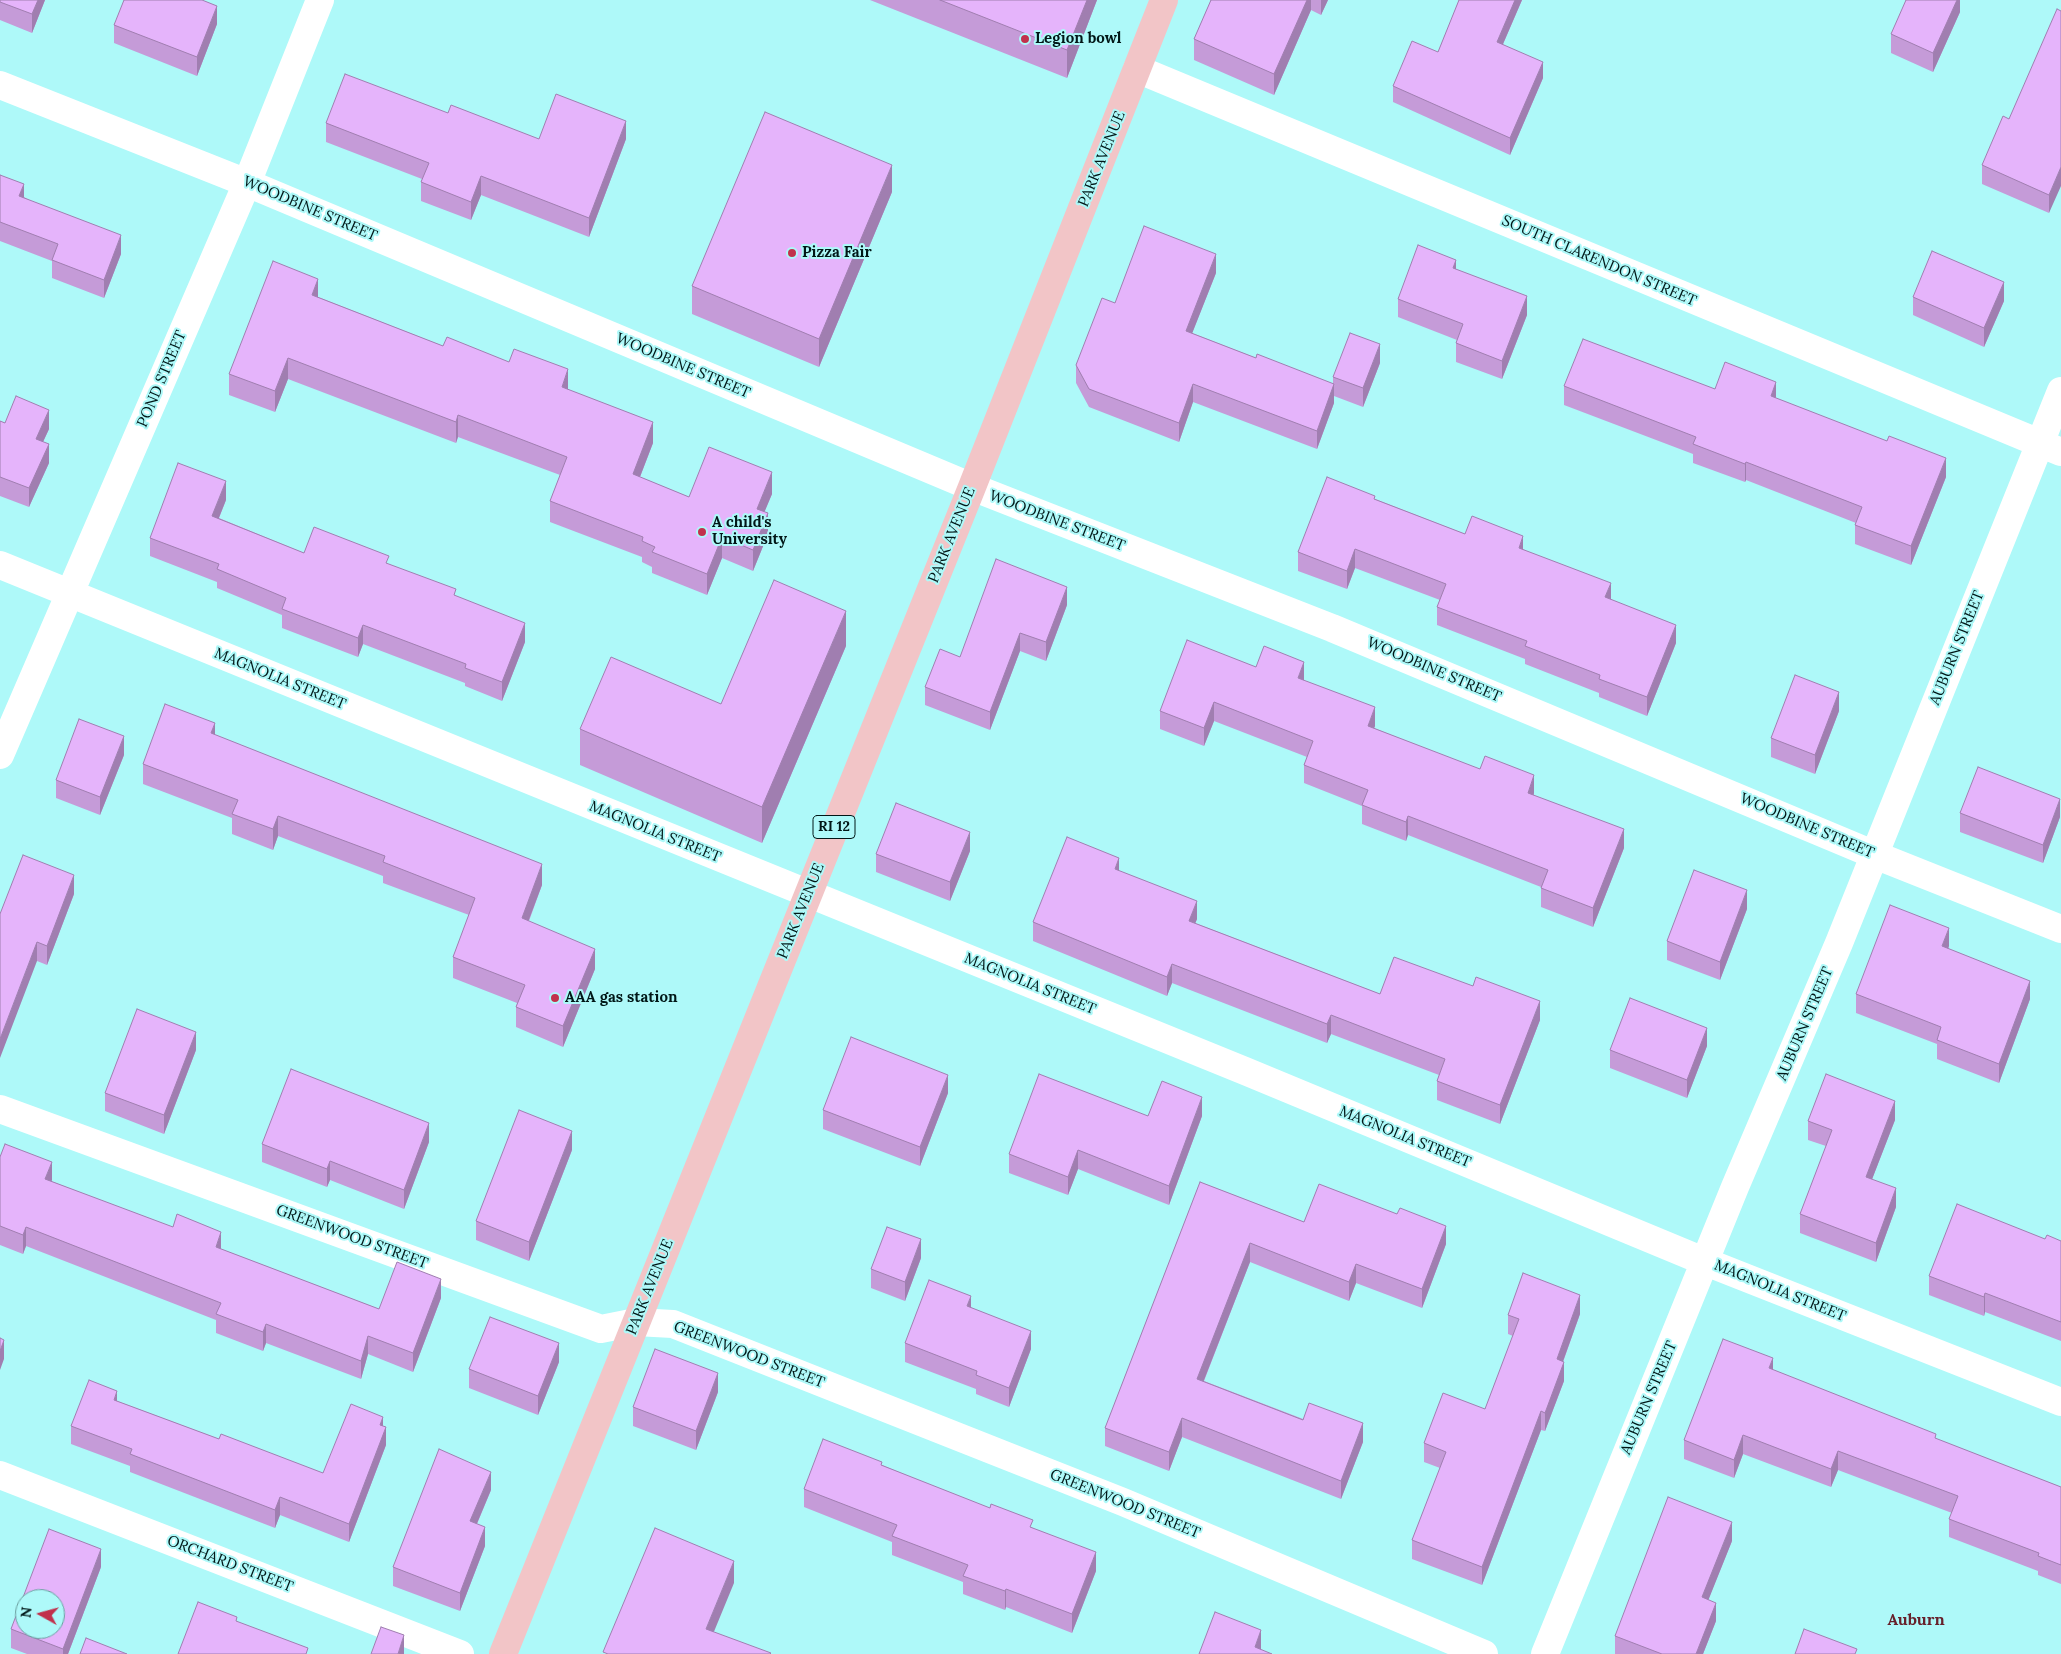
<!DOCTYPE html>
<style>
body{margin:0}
#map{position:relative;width:2061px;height:1654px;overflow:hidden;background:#aef9f9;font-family:Lora,serif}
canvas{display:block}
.north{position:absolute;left:15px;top:1589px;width:50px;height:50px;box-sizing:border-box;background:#aef9f9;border:1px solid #699f9f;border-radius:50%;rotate:277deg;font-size:14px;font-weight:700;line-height:20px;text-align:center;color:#011717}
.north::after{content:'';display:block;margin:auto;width:18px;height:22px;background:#c1314c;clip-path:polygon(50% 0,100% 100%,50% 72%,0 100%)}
</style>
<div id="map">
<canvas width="2061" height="1654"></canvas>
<div class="north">N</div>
</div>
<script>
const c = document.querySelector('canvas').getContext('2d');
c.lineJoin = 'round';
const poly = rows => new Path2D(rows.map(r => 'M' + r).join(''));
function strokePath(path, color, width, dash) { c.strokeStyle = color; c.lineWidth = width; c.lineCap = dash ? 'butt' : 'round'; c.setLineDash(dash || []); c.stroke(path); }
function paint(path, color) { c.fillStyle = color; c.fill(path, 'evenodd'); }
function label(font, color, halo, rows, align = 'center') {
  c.font = font + ' Lora,serif'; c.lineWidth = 4; c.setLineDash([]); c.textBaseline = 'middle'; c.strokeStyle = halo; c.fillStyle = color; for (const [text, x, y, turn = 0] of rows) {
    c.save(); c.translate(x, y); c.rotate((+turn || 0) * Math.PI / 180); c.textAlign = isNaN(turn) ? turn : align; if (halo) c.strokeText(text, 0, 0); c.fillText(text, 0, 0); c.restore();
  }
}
strokePath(poly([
 [1137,69,2061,452],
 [0,85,247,183,972,487,1332,628,1875,855,2061,929],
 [0,565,1245,1071,1706,1262,2061,1402],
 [0,755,247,183,320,0],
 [0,1109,601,1329,636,1322,673,1324,1123,1502,1484,1654],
 [0,1475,460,1654],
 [1545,1654,1735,1187,1839,943,2061,391]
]), '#fff', 28);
strokePath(poly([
 [503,1654,972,487,1164,0]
]), '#f2c5c7', 28);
paint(poly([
 [0,0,45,0,32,33,0,20],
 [870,0,1097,0,1067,78],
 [1211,0,1328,0,1321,15,1311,10,1274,95,1194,60,1194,39],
 [1459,0,1522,0,1503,44,1543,78,1510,155,1393,102,1393,86,1438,52],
 [1960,0,1960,12,1933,72,1891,53,1891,34],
 [2061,11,2049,213,1982,184,1982,165,2009,119],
 [217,24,197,76,114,43,114,25],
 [448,113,539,139,626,139,589,237,481,195,471,220,421,201,421,182,422,179,326,142,326,123],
 [0,175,24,197,121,254,104,298,52,278,52,261,0,241],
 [892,192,819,367,692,314,692,286],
 [1456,269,1527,315,1502,379,1456,362,1456,343,1457,340,1398,317,1398,299],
 [1216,273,1192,333,1256,358,1333,384,1333,377,1380,363,1363,407,1334,396,1334,403,1317,449,1193,402,1179,442,1089,407,1076,383,1076,365,1115,303],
 [318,297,443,346,568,390,653,443,640,477,689,497,772,494,764,512,768,534,753,571,722,558,707,595,652,573,652,567,642,562,642,557,550,522,550,501,560,475,458,437,456,443,288,379,275,412,229,395,229,374],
 [1913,297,2004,301,1984,347,1913,315],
 [1564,386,1715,389,1776,398,1946,477,1911,565,1855,544,1855,525,1856,523,1746,480,1745,482,1693,463,1693,454,1564,405],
 [0,421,5,423,49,429,43,442,49,463,29,507,0,496],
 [1375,499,1465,534,1523,549,1611,599,1676,643,1647,716,1599,697,1599,693,1525,664,1525,659,1437,625,1437,607,1440,600,1355,568,1347,589,1298,571,1298,552],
 [226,500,219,518,304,553,389,564,456,596,525,642,502,701,465,686,465,683,363,644,358,657,282,628,282,615,217,588,217,582,150,556,150,538],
 [1067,605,1046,661,1020,651,990,730,925,705,925,687,960,657],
 [846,646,762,843,580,765,580,729,721,704],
 [1304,680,1375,726,1374,728,1534,793,1534,795,1624,848,1593,927,1541,907,1541,887,1408,835,1406,841,1362,824,1362,806,1304,783,1304,765,1307,757,1214,721,1204,746,1160,729,1160,711],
 [1839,711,1815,774,1771,757,1771,738],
 [215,735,542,885,529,921,595,969,563,1047,516,1027,516,1007,517,1003,453,978,453,957,469,915,383,883,383,876,278,836,273,850,232,834,232,818,143,784,143,764],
 [124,755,100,815,56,798,56,780],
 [1960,813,2060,817,2043,863,1960,832],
 [970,851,950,901,876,872,876,854],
 [1119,871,1197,919,1195,923,1380,994,1540,1020,1500,1124,1437,1100,1437,1081,1439,1075,1331,1034,1327,1043,1172,983,1167,996,1033,941,1033,922],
 [74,894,47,965,37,961,0,914],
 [1747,909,1720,980,1667,960,1667,941],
 [1949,946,1948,949,2030,999,1999,1083,1937,1059,1937,1044,1856,1013,1856,994],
 [1707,1046,1687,1098,1610,1068,1610,1050],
 [196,1050,164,1134,105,1111,105,1093],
 [948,1093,920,1166,823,1129,823,1110],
 [1148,1116,1202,1116,1169,1205,1078,1169,1068,1195,1009,1173,1009,1154],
 [1895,1120,1872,1179,1896,1207,1876,1262,1800,1233,1800,1214,1826,1146,1808,1140,1808,1121],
 [429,1142,404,1209,330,1180,327,1187,262,1162,262,1144],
 [572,1150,529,1261,476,1240,476,1221],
 [0,1157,52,1180,51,1181,221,1249,379,1309,441,1298,413,1372,368,1354,361,1379,266,1343,263,1351,216,1333,216,1320,26,1246,23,1254,0,1245],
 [1200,1182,1304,1222,1397,1214,1446,1244,1422,1308,1356,1283,1349,1301,1250,1262,1204,1381,1363,1442,1341,1499,1182,1437,1169,1471,1105,1446,1105,1428],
 [2045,1239,2061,1241,2061,1341,1985,1312,1984,1316,1929,1295,1929,1276],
 [921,1258,905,1301,871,1288,871,1269],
 [971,1307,1031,1349,1009,1407,976,1394,976,1389,905,1362,905,1343],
 [1580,1314,1563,1362,1564,1381,1545,1431,1541,1430,1482,1585,1412,1559,1412,1540,1440,1468,1424,1462,1424,1443,1485,1409,1513,1336,1508,1334,1508,1315],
 [559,1362,538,1415,469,1388,469,1369],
 [1773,1370,1936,1439,2061,1487,2061,1584,2038,1575,2038,1571,1949,1537,1949,1519,1952,1513,1838,1470,1831,1487,1743,1454,1734,1478,1684,1459,1684,1440],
 [718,1392,696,1450,633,1426,633,1407],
 [117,1401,219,1439,323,1473,383,1426,386,1445,349,1542,280,1515,275,1528,130,1472,130,1466,71,1444,71,1426],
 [882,1465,1033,1528,1096,1571,1072,1633,1006,1607,1005,1610,963,1594,963,1582,892,1555,892,1542,804,1507,804,1489],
 [491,1490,477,1524,485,1546,460,1611,393,1586,393,1567],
 [1732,1541,1708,1600,1716,1621,1703,1654,1615,1654,1615,1636],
 [101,1567,68,1654,27,1654,11,1648,11,1629]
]), '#c59bd8');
paint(poly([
 [38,0,45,0,32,33,32,14],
 [1087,0,1097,0,1067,78,1067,50],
 [1307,0,1311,0,1311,10,1274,95,1274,74],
 [1321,0,1328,0,1321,15],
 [1515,0,1522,0,1497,58,1497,42],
 [1957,0,1960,0,1960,12,1933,72,1933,53],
 [217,6,217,24,197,76,197,57],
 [1543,62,1543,78,1510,155,1510,138],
 [626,121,626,139,589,237,589,218],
 [892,165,892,192,819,367,819,339],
 [2061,167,2061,186,2049,213,2049,195],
 [481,176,481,195,471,220,471,202],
 [24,184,24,202,19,196],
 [121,235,121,254,104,298,104,280],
 [1216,254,1216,273,1186,349,1186,331],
 [1456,260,1456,279,1453,268],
 [318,279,318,300,312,295],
 [2004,282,2004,301,1984,347,1984,328],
 [1527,296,1527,315,1502,379,1502,361],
 [1380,344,1380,363,1363,407,1363,388],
 [288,358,288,379,275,412,275,391],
 [568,369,568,391,562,387],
 [1776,382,1776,401,1771,396],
 [1193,384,1193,402,1179,442,1179,423],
 [1334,384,1334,403,1317,449,1317,431],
 [49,410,49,429,36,457,36,439],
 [458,415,458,437,456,443,456,422],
 [653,422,653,443,633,495,633,474],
 [49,444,49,463,29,507,29,488],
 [1946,458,1946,477,1911,565,1911,546],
 [1746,462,1746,480,1745,482,1745,464],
 [772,472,772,494,757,530,757,509],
 [226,481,226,500,212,535,212,516],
 [768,513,768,534,753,571,753,550],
 [1523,536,1523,555,1519,548],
 [722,537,722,558,707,595,707,574],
 [1355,549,1355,568,1347,589,1347,571],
 [1611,583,1611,602,1605,597],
 [1067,587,1067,605,1046,661,1046,642],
 [846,611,846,646,762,843,762,807],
 [525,623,525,642,502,701,502,682],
 [363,625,363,644,358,657,358,638],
 [1676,625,1676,643,1647,716,1647,697],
 [1020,633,1020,651,990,730,990,712],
 [1304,662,1304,681,1298,678],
 [1839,692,1839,711,1815,774,1815,755],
 [1214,702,1214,721,1204,746,1204,728],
 [1375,707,1375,726,1368,744,1368,726],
 [215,723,215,744,211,733],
 [124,736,124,755,100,815,100,797],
 [1534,775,1534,793,1528,811,1528,793],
 [2060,799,2060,817,2043,863,2043,845],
 [278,816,278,836,273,850,273,829],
 [1408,816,1408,835,1406,841,1406,822],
 [1624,829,1624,848,1593,927,1593,908],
 [970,832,970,851,950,901,950,882],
 [1119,858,1119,876,1115,869],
 [542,864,542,885,522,938,522,918],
 [74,875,74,894,47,965,47,946],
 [1747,890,1747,909,1720,980,1720,962],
 [1197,901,1197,919,1189,939,1189,921],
 [1949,928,1949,946,1942,965,1942,946],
 [37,942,37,961,0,1058,0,1039],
 [595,949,595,969,563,1047,563,1026],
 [1172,964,1172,983,1167,996,1167,977],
 [2030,981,2030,999,1999,1083,1999,1064],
 [1540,1001,1540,1020,1500,1124,1500,1105],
 [1331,1015,1331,1034,1327,1043,1327,1024],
 [1707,1028,1707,1046,1687,1098,1687,1080],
 [196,1032,196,1050,164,1134,164,1115],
 [948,1075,948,1093,920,1166,920,1147],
 [1202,1097,1202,1116,1169,1205,1169,1186],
 [1895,1101,1895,1120,1866,1195,1866,1177],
 [429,1123,429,1142,404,1209,404,1190],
 [572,1131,572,1150,529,1261,529,1242],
 [1078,1150,1078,1169,1068,1195,1068,1177],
 [330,1161,330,1180,327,1187,327,1169],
 [52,1162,52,1180,45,1197,45,1179],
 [1896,1188,1896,1207,1876,1262,1876,1243],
 [1446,1226,1446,1244,1422,1308,1422,1289],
 [26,1227,26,1246,23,1254,23,1235],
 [221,1232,221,1250,216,1247],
 [921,1239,921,1258,905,1301,905,1282],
 [1250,1243,1250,1262,1197,1398,1197,1379],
 [1356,1264,1356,1283,1349,1301,1349,1282],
 [441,1279,441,1298,413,1372,413,1353],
 [1985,1293,1985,1312,1984,1316,1984,1297],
 [1580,1295,1580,1314,1557,1378,1557,1359],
 [971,1296,971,1315,967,1306],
 [266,1324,266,1343,263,1351,263,1332],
 [1031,1331,1031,1349,1009,1407,1009,1388],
 [368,1336,368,1354,361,1379,361,1361],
 [4,1340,4,1359,0,1370,0,1351],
 [559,1343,559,1362,538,1415,538,1396],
 [1773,1358,1773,1377,1769,1368],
 [1564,1362,1564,1381,1545,1431,1545,1413],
 [718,1373,718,1392,696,1450,696,1431],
 [117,1391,117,1409,114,1400],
 [1541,1411,1541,1430,1482,1585,1482,1567],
 [383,1417,383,1434,380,1425],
 [1182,1418,1182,1437,1169,1471,1169,1452],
 [1363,1423,1363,1442,1341,1499,1341,1481],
 [386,1427,386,1445,349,1542,349,1524],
 [1743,1435,1743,1454,1734,1478,1734,1460],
 [1838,1451,1838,1470,1831,1487,1831,1469],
 [491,1472,491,1490,470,1540,470,1521],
 [280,1497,280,1515,275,1528,275,1510],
 [1732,1522,1732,1541,1702,1616,1702,1597],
 [485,1527,485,1546,460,1611,460,1593],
 [101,1549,101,1567,68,1654,63,1654,63,1649],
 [1096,1552,1096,1571,1072,1633,1072,1614],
 [734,1561,734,1583,706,1651,706,1629],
 [1006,1589,1006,1607,1005,1610,1005,1591],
 [1716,1603,1716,1621,1703,1654,1696,1654],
 [1261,1630,1261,1649,1259,1654,1255,1647],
 [404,1635,404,1654,398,1654]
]), '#a07eb0');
const building = poly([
 [0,0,38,0,32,14,0,2,0,0],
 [124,0,202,0,217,6,197,57,114,25,124,0],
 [940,0,1087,0,1067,50,940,0],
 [1211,0,1307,0,1274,74,1194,39,1211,0],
 [1459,0,1515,0,1497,42,1543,62,1510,138,1393,86,1412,41,1438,52,1459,0],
 [1906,0,1957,0,1933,53,1891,34,1906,0],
 [2057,9,2061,11,2061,167,2049,195,1982,165,2003,116,2009,119,2057,9],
 [345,74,448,113,451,105,539,139,556,94,626,121,589,218,481,176,471,202,421,182,429,163,326,123,345,74],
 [765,112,892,165,819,339,692,286,765,112],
 [0,175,24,184,19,196,121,235,104,280,52,260,58,244,0,222,0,175],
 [1144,226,1216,254,1186,331,1256,358,1257,354,1334,384,1317,431,1193,384,1179,423,1089,389,1076,365,1102,298,1115,303,1144,226],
 [1418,245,1456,260,1453,268,1527,296,1502,361,1456,343,1463,324,1398,299,1418,245],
 [1932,251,2004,282,1984,328,1913,297,1932,251],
 [273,261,318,279,312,295,443,346,447,337,509,362,514,349,568,369,562,387,653,422,633,474,689,497,709,447,772,472,757,509,768,513,753,550,722,537,707,574,652,552,655,547,642,541,643,537,550,501,567,457,458,415,456,422,288,358,275,391,229,374,273,261],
 [1350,333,1380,344,1363,388,1333,377,1350,333],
 [1583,339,1715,389,1725,362,1776,382,1771,396,1887,441,1889,436,1946,458,1911,546,1855,525,1862,507,1746,462,1745,464,1693,444,1696,437,1564,386,1583,339],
 [16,396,49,410,36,439,49,444,29,488,0,477,0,421,5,423,16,396],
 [178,463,226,481,212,516,304,553,314,527,389,556,386,563,456,589,454,595,525,623,502,682,465,668,466,664,363,625,358,638,282,609,286,598,217,569,219,564,150,538,178,463],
 [1327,477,1375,496,1374,499,1465,534,1472,516,1523,536,1519,548,1611,583,1605,597,1676,625,1647,697,1599,679,1600,675,1525,646,1527,641,1437,607,1446,584,1355,549,1347,571,1298,552,1327,477],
 [996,559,1067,587,1046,642,1020,633,990,712,925,687,940,649,960,657,996,559],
 [774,580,846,611,762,807,580,729,611,657,721,704,774,580],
 [1187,640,1256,667,1264,646,1304,662,1298,678,1375,707,1368,726,1480,769,1485,756,1534,775,1528,793,1624,829,1593,908,1541,888,1548,870,1408,816,1406,822,1362,805,1368,790,1304,765,1313,741,1214,702,1204,728,1160,711,1187,640],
 [1795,675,1839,692,1815,755,1771,738,1795,675],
 [165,704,215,723,211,733,542,864,522,918,595,949,563,1026,516,1007,525,985,453,957,475,898,383,862,385,856,278,816,273,829,232,814,238,800,143,764,165,704],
 [79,719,124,736,100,797,56,780,79,719],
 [1978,767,2060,799,2043,845,1960,813,1978,767],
 [896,803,970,832,950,882,876,854,896,803],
 [1067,837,1119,858,1115,869,1197,901,1189,921,1380,994,1394,957,1473,986,1476,977,1540,1001,1500,1105,1437,1081,1445,1059,1331,1015,1327,1024,1172,964,1167,977,1033,922,1067,837],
 [23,855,74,875,47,946,37,942,0,1039,0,914,23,855],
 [1694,870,1747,890,1720,962,1667,941,1694,870],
 [1890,905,1949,928,1942,946,2030,981,1999,1064,1937,1040,1941,1027,1856,994,1890,905],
 [1630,998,1707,1028,1687,1080,1610,1050,1630,998],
 [137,1009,196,1032,164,1115,105,1093,137,1009],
 [851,1037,948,1075,920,1147,823,1110,851,1037],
 [291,1069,429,1123,404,1190,330,1161,327,1169,262,1144,291,1069],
 [1039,1074,1148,1116,1162,1081,1202,1097,1169,1186,1078,1150,1068,1177,1009,1154,1039,1074],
 [1826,1074,1895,1101,1866,1177,1896,1188,1876,1243,1800,1214,1832,1130,1808,1121,1826,1074],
 [519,1110,572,1131,529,1242,476,1221,519,1110],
 [5,1144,52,1162,45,1179,173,1227,177,1214,221,1232,216,1247,379,1309,397,1262,441,1279,413,1353,368,1336,361,1361,266,1324,263,1332,216,1314,221,1303,26,1227,23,1235,0,1226,0,1157,5,1144],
 [1200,1182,1304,1222,1319,1184,1397,1214,1400,1208,1446,1226,1422,1289,1356,1264,1349,1282,1250,1243,1197,1379,1303,1420,1309,1403,1363,1423,1341,1481,1182,1418,1169,1452,1105,1428,1200,1182],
 [1957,1204,2045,1239,2047,1235,2061,1241,2061,1322,1985,1293,1984,1297,1929,1276,1957,1204],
 [887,1227,921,1239,905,1282,871,1269,887,1227],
 [1523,1273,1580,1295,1557,1359,1564,1362,1545,1413,1541,1411,1482,1567,1412,1540,1446,1452,1424,1443,1443,1393,1485,1409,1519,1319,1508,1315,1523,1273],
 [929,1280,971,1296,967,1306,1031,1331,1009,1388,976,1375,977,1371,905,1343,929,1280],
 [490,1317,559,1343,538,1396,469,1369,490,1317],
 [0,1338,4,1340,0,1351,0,1338],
 [1723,1339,1773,1358,1769,1368,1936,1434,1935,1438,2061,1487,2061,1565,2038,1556,2039,1553,1949,1519,1958,1496,1838,1451,1831,1469,1743,1435,1734,1460,1684,1440,1723,1339],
 [655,1349,718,1373,696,1431,633,1407,655,1349],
 [89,1380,117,1391,114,1400,219,1439,221,1434,323,1473,351,1404,383,1417,380,1425,386,1427,349,1524,280,1497,275,1510,130,1454,132,1449,71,1426,89,1380],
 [823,1439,882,1462,881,1465,990,1508,991,1504,1033,1520,1030,1527,1096,1552,1072,1614,1006,1589,1005,1591,963,1576,968,1565,892,1536,897,1525,804,1489,823,1439],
 [439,1449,491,1472,470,1521,485,1527,460,1593,393,1567,439,1449],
 [1668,1497,1732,1522,1702,1597,1716,1603,1696,1654,1662,1654,1615,1636,1668,1497],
 [655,1528,734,1561,706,1629,771,1653,770,1654,608,1654,603,1652,655,1528],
 [49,1529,101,1549,63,1649,11,1629,49,1529],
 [25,1599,55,1599,55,1629,25,1629,25,1599],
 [198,1602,237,1617,236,1621,308,1648,306,1654,178,1654,198,1602],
 [1215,1612,1261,1630,1255,1647,1272,1654,1199,1654,1215,1612],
 [381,1627,404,1635,398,1654,371,1654,381,1627],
 [1804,1629,1857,1649,1855,1654,1795,1654,1804,1629],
 [86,1638,127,1654,80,1654,86,1638]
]);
paint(building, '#e5b4fb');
strokePath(building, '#a07eb0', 1);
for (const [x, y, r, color] of [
 [1025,39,5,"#c1314c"],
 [792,253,5,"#c1314c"],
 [702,532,5,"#c1314c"],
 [555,998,5,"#c1314c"]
]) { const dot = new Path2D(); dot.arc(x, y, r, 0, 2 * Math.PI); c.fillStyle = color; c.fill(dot); strokePath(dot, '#aef9f9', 2); }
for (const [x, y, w] of [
 [834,827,42]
]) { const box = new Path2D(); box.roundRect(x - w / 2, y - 11.5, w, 23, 4); c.fillStyle = '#aef9f9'; c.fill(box); strokePath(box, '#011717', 1); }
label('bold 14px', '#011717', null, [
 ["RI 12",834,827]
]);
label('bold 15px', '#011717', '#aef9f9', [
 ["Legion bowl",1035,39],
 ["Pizza Fair",802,253],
 ["A child's",712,523],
 ["University",712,540],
 ["AAA gas station",565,998]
], 'left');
label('15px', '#011717', '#aef9f9', [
 ["PARK AVENUE",1102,159,-68],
 ["WOODBINE STREET",310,209,23],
 ["SOUTH CLARENDON STREET",1599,261,23],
 ["WOODBINE STREET",683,366,23],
 ["POND STREET",162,379,-67],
 ["WOODBINE STREET",1057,521,21],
 ["PARK AVENUE",952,535,-68],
 ["AUBURN STREET",1957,648,-68],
 ["WOODBINE STREET",1434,670,23],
 ["MAGNOLIA STREET",280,679,22],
 ["WOODBINE STREET",1807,826,23],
 ["MAGNOLIA STREET",655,832,22],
 ["PARK AVENUE",801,911,-68],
 ["MAGNOLIA STREET",1030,984,22],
 ["AUBURN STREET",1805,1024,-67],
 ["MAGNOLIA STREET",1405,1137,22],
 ["GREENWOOD STREET",352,1237,20],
 ["PARK AVENUE",650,1287,-68],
 ["MAGNOLIA STREET",1780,1291,22],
 ["GREENWOOD STREET",749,1355,21],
 ["AUBURN STREET",1649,1398,-67],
 ["GREENWOOD STREET",1125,1504,22],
 ["ORCHARD STREET",230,1564,21]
]);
label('bold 16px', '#67212b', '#aef9f9', [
 ["Auburn",1916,1620]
]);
</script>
